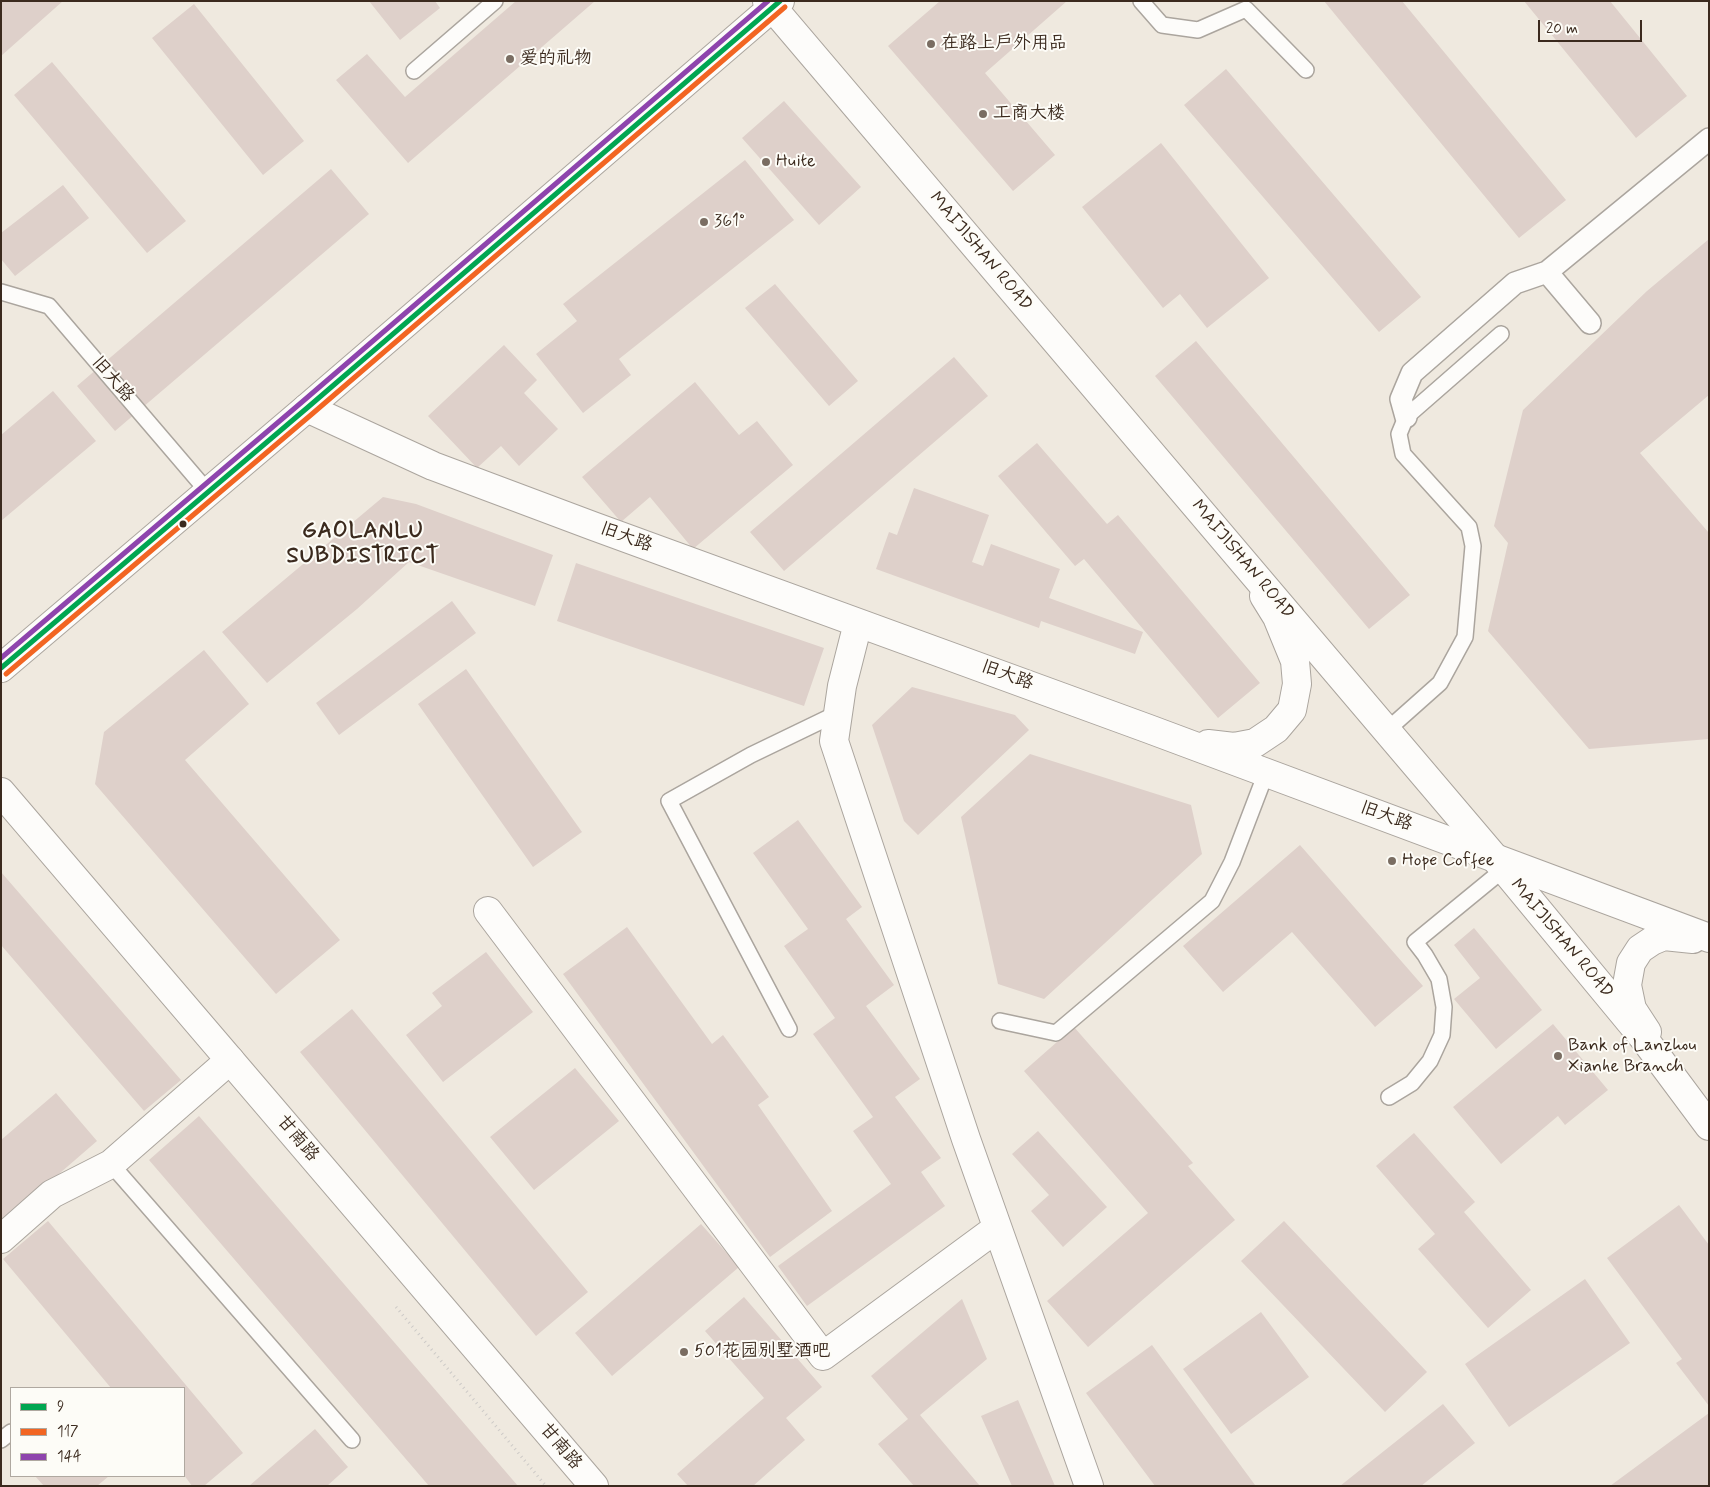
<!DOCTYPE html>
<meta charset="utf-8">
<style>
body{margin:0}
#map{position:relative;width:1710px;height:1487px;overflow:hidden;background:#efe9df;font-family:Mynerve,sans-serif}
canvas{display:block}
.frame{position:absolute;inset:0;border:2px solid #3b2a1e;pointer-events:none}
.legend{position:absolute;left:10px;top:1387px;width:175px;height:90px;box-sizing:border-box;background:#fdfcf7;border:1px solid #afa8a0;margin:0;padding:6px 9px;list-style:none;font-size:15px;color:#3b2a1e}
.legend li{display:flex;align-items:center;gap:10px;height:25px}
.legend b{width:25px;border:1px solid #afa8a0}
.scale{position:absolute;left:1538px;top:20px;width:104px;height:22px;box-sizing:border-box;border:2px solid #3b2a1e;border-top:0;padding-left:6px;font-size:15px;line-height:18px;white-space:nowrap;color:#3b2a1e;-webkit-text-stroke:4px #fdfcf7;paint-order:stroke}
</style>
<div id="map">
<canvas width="1710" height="1487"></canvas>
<div class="frame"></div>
<ul class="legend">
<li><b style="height:6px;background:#00a651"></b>9</li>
<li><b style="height:6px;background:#f26522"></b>117</li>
<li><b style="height:6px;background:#8e44ad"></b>144</li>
</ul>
<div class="scale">20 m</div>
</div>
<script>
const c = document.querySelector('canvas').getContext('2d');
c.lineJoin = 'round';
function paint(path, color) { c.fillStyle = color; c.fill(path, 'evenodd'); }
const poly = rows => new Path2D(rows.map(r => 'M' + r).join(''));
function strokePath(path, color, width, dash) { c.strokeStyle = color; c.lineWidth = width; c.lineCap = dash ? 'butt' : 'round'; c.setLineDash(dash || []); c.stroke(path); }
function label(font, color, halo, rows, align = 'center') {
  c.font = font + ' Mynerve,"LXGW WenKai TC",sans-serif'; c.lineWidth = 4; c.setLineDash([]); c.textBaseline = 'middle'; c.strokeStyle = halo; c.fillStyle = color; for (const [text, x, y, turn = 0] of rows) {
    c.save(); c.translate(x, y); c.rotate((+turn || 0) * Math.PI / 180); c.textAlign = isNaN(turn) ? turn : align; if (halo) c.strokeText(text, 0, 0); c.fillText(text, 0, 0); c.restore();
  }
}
paint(poly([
 [1,1,63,1,1,56],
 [369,1,435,1,440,8,400,40],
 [516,1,595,1,408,163,336,80,367,54,405,97],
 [940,1,1067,1,985,73,1055,155,1013,191,888,46],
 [1324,1,1402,1,1566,200,1519,238],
 [1524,1,1610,1,1687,96,1636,138],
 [194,4,304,141,263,175,152,38],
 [52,62,186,221,147,253,14,95],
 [1226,69,1421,297,1379,332,1184,105],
 [784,101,861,187,819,225,742,138],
 [1161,143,1269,278,1207,328,1180,294,1163,308,1082,207],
 [745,160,794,220,619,359,631,375,583,413,536,354,577,321,563,304],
 [331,169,369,214,115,431,77,386],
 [63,185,89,218,15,276,1,259,1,233],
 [1709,239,1709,395,1640,453,1709,533,1709,739,1589,749,1488,631,1508,543,1494,526,1523,410,1647,291],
 [775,284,858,381,829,406,745,308],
 [1196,341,1410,595,1369,629,1155,376],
 [504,345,537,380,524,393,558,429,519,466,501,446,477,468,428,416],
 [954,357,988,396,784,571,750,532],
 [695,382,739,435,757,421,793,465,693,549,650,497,621,522,582,477],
 [53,391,96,441,1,521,1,435],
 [1037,443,1107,524,1118,515,1260,683,1218,718,1084,559,1075,566,998,476],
 [914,488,989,515,972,562,983,566,991,544,1060,569,1049,598,1143,632,1135,654,1041,621,1039,628,876,569,889,532,897,535],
 [383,497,416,504,553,555,535,606,409,562,357,609,267,683,222,632],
 [576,563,824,648,804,706,557,621],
 [452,601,476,633,339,735,316,703],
 [204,650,249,704,185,760,340,940,276,994,95,784,104,732],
 [466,669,582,832,533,867,418,704],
 [912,687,1015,715,1029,730,918,835,904,821,872,725],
 [1030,754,1191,805,1202,854,1044,999,998,984,961,817],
 [798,820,862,907,846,919,894,985,866,1006,920,1079,895,1097,941,1158,921,1172,945,1206,807,1306,778,1266,891,1184,853,1131,873,1117,813,1034,835,1018,784,946,808,929,753,853],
 [1300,845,1423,986,1375,1027,1292,932,1223,992,1183,946],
 [1,872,181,1080,144,1111,1,945],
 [627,927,712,1044,723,1035,769,1097,758,1105,832,1211,770,1257,563,974],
 [1474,928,1542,1010,1496,1049,1454,999,1480,978,1454,945],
 [486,952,533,1012,443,1082,406,1035,442,1006,432,993],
 [352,1009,588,1292,536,1336,300,1052],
 [1553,1024,1608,1090,1565,1125,1558,1116,1501,1164,1453,1107],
 [1074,1027,1193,1163,1188,1166,1235,1220,1088,1347,1047,1301,1148,1213,1024,1071],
 [575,1068,619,1121,534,1190,490,1137],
 [56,1093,97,1141,1,1224,1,1140],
 [199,1116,438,1393,518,1486,429,1486,387,1437,149,1160],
 [1038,1131,1107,1207,1063,1247,1031,1211,1049,1195,1012,1154],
 [1414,1133,1475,1202,1464,1212,1531,1290,1488,1328,1418,1249,1435,1234,1376,1166],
 [1679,1205,1709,1245,1709,1406,1676,1363,1682,1359,1607,1258],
 [48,1221,243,1453,204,1486,192,1486,184,1475,184,1388,111,1388,3,1259],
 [1284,1221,1427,1372,1385,1412,1241,1261],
 [701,1224,739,1267,612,1376,575,1333],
 [1585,1279,1630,1343,1509,1427,1465,1364],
 [744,1297,822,1387,786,1418,805,1440,753,1486,688,1486,677,1474,764,1398,705,1331],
 [962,1299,987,1359,920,1415,980,1486,914,1486,878,1444,908,1419,871,1376],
 [1261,1312,1309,1377,1231,1434,1183,1369],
 [1152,1345,1255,1485,1254,1486,1155,1486,1086,1393],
 [1018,1400,1055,1486,1012,1486,981,1416],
 [1443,1404,1475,1443,1421,1486,1340,1486],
 [1709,1413,1709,1486,1610,1486],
 [315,1429,348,1467,327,1486,249,1486],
 [35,1476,109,1476,97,1486,44,1486]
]), '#ded0ca');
const service = poly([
 [1141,1,1162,25,1198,30,1246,9,1306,70],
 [414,71,495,1],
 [1,292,49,306,208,492],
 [1386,731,1440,683,1465,637,1473,546,1469,527,1403,454,1399,434,1406,417,1501,334],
 [1000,1021,1056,1033,1212,901,1232,862,1266,773],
 [789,1029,669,801,751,755,838,713],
 [1389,1097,1412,1083,1430,1061,1442,1035,1444,1007,1439,979,1425,955,1415,942,1504,869],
 [111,1164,352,1440],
 [1,1440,11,1432]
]);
const pedestrian = poly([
 [1547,272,1590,323],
 [1406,417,1401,399,1412,373,1515,283,1547,272,1709,139]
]);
const minor = poly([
 [307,408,433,466,593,526,1149,729,1709,938],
 [858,623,842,686,834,741,966,1139,1089,1486],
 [1208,744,1234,747,1255,743,1276,729,1292,710,1297,684,1295,661,1277,617,1264,596],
 [488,911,823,1356,997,1228],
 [1647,1032,1632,1009,1627,985,1631,963,1640,949,1652,941,1664,936,1693,939],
 [1,1239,52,1194,111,1164,230,1060]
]);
const tertiary = poly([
 [767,1,1494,857,1642,1036,1709,1126],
 [1,668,307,408,780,1],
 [1,792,594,1486]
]);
strokePath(service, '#aba59e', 18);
strokePath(pedestrian, '#aba59e', 24);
strokePath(minor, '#aba59e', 30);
strokePath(tertiary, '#aba59e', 30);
strokePath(poly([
 [396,1307,546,1486]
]), '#cdcac7', 3, [1, 4]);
strokePath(service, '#fdfcfa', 15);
strokePath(pedestrian, '#fdfcfa', 21);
strokePath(minor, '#fdfcfa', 28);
strokePath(tertiary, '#fdfcfa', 28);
strokePath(poly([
 [1,668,307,408,780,1]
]), '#00a651', 5);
strokePath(poly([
 [6,674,312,414,785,7]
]), '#f26522', 5);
strokePath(poly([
 [1,658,302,402,768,1]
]), '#8e44ad', 5);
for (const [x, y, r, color] of [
 [931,44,5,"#7a6d62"],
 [510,59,5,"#7a6d62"],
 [983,114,5,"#7a6d62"],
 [766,162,5,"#7a6d62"],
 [704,222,5,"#7a6d62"],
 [183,524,4.5,"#3b2a1e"],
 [1392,861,5,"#7a6d62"],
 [1558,1056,5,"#7a6d62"],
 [684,1352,5,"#7a6d62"]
]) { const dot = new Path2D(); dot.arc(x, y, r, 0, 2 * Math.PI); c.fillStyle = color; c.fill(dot); strokePath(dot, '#fdfcf7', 2); }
label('18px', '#3b2a1e', '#fdfcf7', [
 ["在路上户外用品",941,44],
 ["爱的礼物",520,59],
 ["工商大楼",993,114],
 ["Huite",776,162],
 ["361˚",714,222],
 ["Hope Coffee",1402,861],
 ["Bank of Lanzhou",1568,1046],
 ["Xianhe Branch",1568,1067],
 ["501花园别墅酒吧",694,1352]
], 'left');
label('18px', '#3b2a1e', '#fdfcf7', [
 ["MAIJISHAN ROAD",980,252,50],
 ["旧大路",112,380,49],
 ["旧大路",626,538,20],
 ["MAIJISHAN ROAD",1242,560,50],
 ["旧大路",1007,676,20],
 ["旧大路",1386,817,20],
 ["MAIJISHAN ROAD",1561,939,50],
 ["甘南路",297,1139,50],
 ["甘南路",560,1447,50]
]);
c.letterSpacing = '1px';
label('bold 22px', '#3b2a1e', '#fdfcf7', [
 ["GAOLANLU",363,532],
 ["SUBDISTRICT",363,557]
]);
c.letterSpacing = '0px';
</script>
